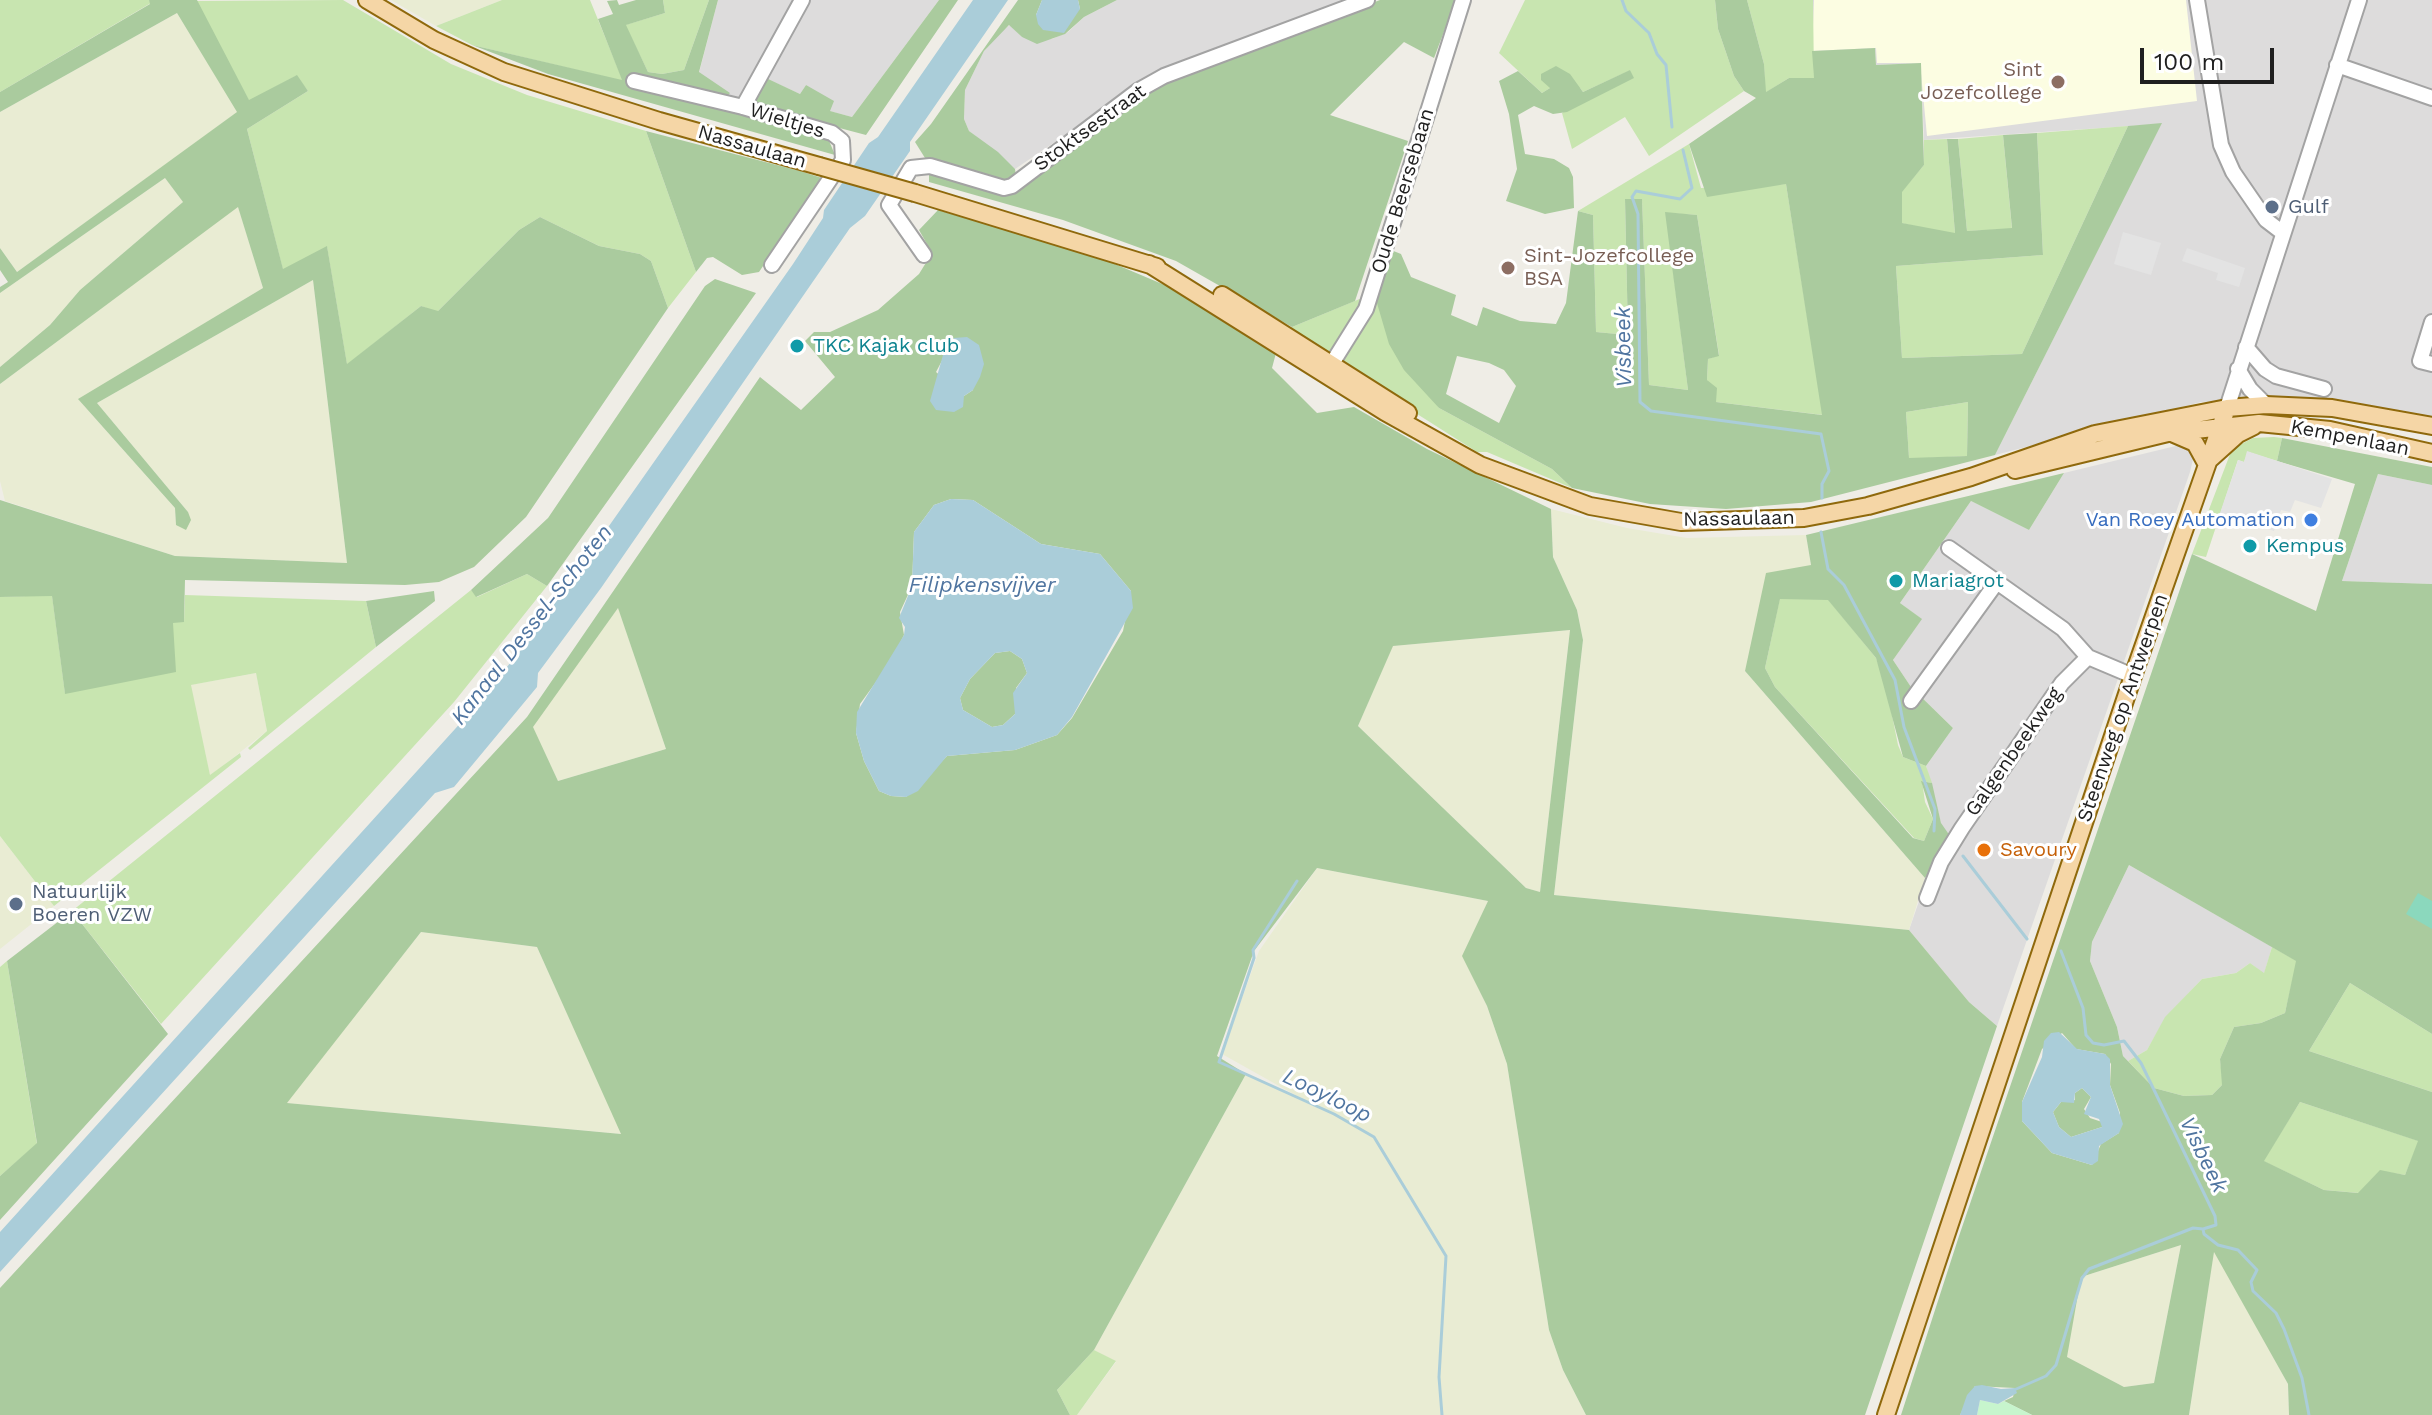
<!DOCTYPE html>
<style>
body{margin:0}
#map{position:relative;width:2432px;height:1415px;overflow:hidden;background:#efede6;font-family:"Work Sans",sans-serif}
canvas{display:block}
.scale{position:absolute;left:2140px;top:48px;width:134px;height:36px;box-sizing:border-box;border:4px solid #1f1f1f;border-top:0;padding-left:10px;font-size:24px;line-height:28px;white-space:nowrap;color:#1f1f1f;-webkit-text-stroke:6px #fff;paint-order:stroke}
</style>
<div id="map">
<canvas width="2432" height="1415"></canvas>
<div class="scale">100 m</div>
</div>
<script>
const c = document.querySelector('canvas').getContext('2d');
c.lineJoin = 'round';
function paint(path, color) { c.fillStyle = color; c.fill(path, 'evenodd'); }
const poly = rows => new Path2D(rows.map(r => 'M' + r).join(''));
function strokePath(path, color, width, dash) { c.strokeStyle = color; c.lineWidth = width; c.lineCap = dash ? 'butt' : 'round'; c.setLineDash(dash || []); c.stroke(path); }
function label(font, color, halo, rows, align = 'center') {
  c.font = font + ' "Work Sans",sans-serif'; c.lineWidth = 6; c.setLineDash([]); c.textBaseline = 'middle'; c.strokeStyle = halo; c.fillStyle = color; for (const [text, x, y, turn = 0] of rows) {
    c.save(); c.translate(x, y); c.rotate((+turn || 0) * Math.PI / 180); c.textAlign = isNaN(turn) ? turn : align; if (halo) c.strokeText(text, 0, 0); c.fillText(text, 0, 0); c.restore();
  }
}
paint(poly([
 [718,0,939,0,852,117,829,111,806,85,800,94,767,79,756,106,724,100,699,73],
 [1117,0,1344,0,1154,75,1015,169,969,131,964,119,965,90,984,51,996,35,1010,25,1022,37,1052,39,1068,32,1084,17],
 [1813,0,2432,0,2432,417,2305,398,2201,402,1995,455,2161,124,1924,140,1921,63,1876,65,1875,48,1813,51],
 [2184,444,2194,455,2190,472,1997,1026,1969,1002,1909,930,1932,864,1941,823,1926,766,1953,728,1911,687,1893,660,1921,619,1900,603,1971,501,2029,530,2064,473],
 [2378,474,2432,485,2432,584,2342,581],
 [2129,865,2272,947,2264,974,2250,963,2236,973,2202,979,2166,1017,2147,1050,2128,1061,2123,1056,2117,1027,2090,961,2092,942]
]), '#dddcdc');
paint(poly([
 [1814,0,2186,0,2197,101,1927,136,1920,63,1877,63,1876,48,1812,51]
]), '#fcfde2');
paint(poly([
 [391,0,502,0,436,26],
 [177,13,238,112,17,272,0,248,0,112],
 [165,178,183,202,80,290,50,325,0,367,0,293],
 [238,206,263,288,79,400,175,508,176,524,188,512,97,403,313,280,347,563,175,556,5,501,0,481,0,384],
 [1551,509,1627,528,1687,538,1806,535,1811,565,1745,671,1925,878,1909,930,1554,895,1583,640,1577,610,1553,557],
 [618,607,666,749,558,781,532,727],
 [1570,630,1540,892,1526,888,1358,726,1392,646],
 [256,673,267,731,210,776,190,685],
 [0,836,54,906,0,949],
 [1317,868,1488,901,1463,956,1487,1006,1507,1064,1549,1330,1563,1370,1586,1415,1077,1415,1116,1362,1094,1350,1246,1074,1322,1110,1222,1054,1259,951],
 [421,932,537,947,622,1134,286,1103],
 [2181,1245,2154,1383,2124,1387,2066,1357,2081,1277],
 [2214,1250,2288,1384,2289,1415,2189,1415]
]), '#e9ecd3');
paint(poly([
 [0,0,149,0,151,3,0,92],
 [343,0,451,64,527,95,646,131,696,272,668,308,651,261,640,254,599,246,540,217,519,230,437,312,421,306,347,365,327,247,283,270,247,129,308,91,296,76,249,101,195,1],
 [502,0,590,0,623,81,472,45,436,26],
 [663,0,709,0,684,70,662,74,648,72,625,25,665,13],
 [1525,0,1715,0,1718,29,1734,76,1744,91,1649,156,1625,117,1572,149,1562,113,1631,70,1583,92,1580,88,1550,88,1542,93,1499,53],
 [1747,0,1813,0,1814,78,1789,78,1765,93,1764,64],
 [2128,126,2022,354,1902,358,1896,266,2043,255,2037,133],
 [2003,135,2012,229,1967,231,1958,139],
 [1947,139,1955,233,1950,234,1901,223,1901,192,1924,165,1924,140],
 [1689,144,1701,188,1786,184,1823,415,1716,402,1707,380,1708,359,1719,355,1697,215,1666,213,1688,390,1649,385,1642,200,1625,200,1628,335,1596,332,1593,215,1578,211],
 [1374,293,1381,313,1439,408,1552,469,1572,488,1487,452,1477,452,1288,332,1292,327],
 [1968,402,1967,456,1909,459,1906,412],
 [2274,437,2282,438,2277,461,2248,452,2244,462,2238,460,2206,557,2192,554,2232,449,2253,438],
 [527,574,547,586,454,702,161,1024,72,911,471,590,477,597],
 [52,595,65,693,173,622,184,622,185,595,366,601,376,647,250,750,248,748,267,731,256,673,191,685,210,775,240,753,241,757,54,906,0,836,0,597],
 [1780,598,1828,599,1876,658,1886,685,1898,745,1903,757,1926,766,1932,783,1922,781,1925,802,1933,819,1924,841,1914,838,1775,687,1765,668],
 [2272,947,2297,961,2285,1013,2261,1023,2234,1027,2220,1059,2223,1084,2212,1095,2184,1096,2154,1088,2128,1061,2147,1050,2165,1017,2202,979,2236,973,2250,963,2264,973],
 [7,961,37,1144,0,1176,0,967],
 [2350,983,2432,1034,2432,1092,2309,1051],
 [2300,1102,2419,1141,2405,1175,2380,1171,2359,1193,2324,1190,2263,1161],
 [1094,1350,1116,1361,1077,1415,1070,1415,1057,1390]
]), '#c8e5b0');
paint(poly([
 [149,0,197,0,249,100,297,75,308,91,247,129,283,269,327,246,347,364,421,306,438,311,519,230,540,217,599,246,640,254,651,261,668,308,526,517,474,567,439,582,405,585,185,580,184,622,173,623,176,672,65,694,52,596,0,597,0,500,175,556,347,563,313,280,97,403,188,512,191,520,186,530,176,525,175,508,78,399,263,288,238,207,0,384,0,367,50,325,80,290,183,202,165,178,0,293,0,287,8,282,0,270,0,248,17,272,237,112,177,13,0,112,0,92,150,4],
 [617,0,619,5,636,0,663,0,665,13,626,25,648,72,662,74,684,70,709,0,718,0,699,72,730,93,724,100,639,79,625,81,827,136,835,155,548,74,472,45,622,80,598,19,613,14,607,1],
 [939,0,958,0,866,135,756,106,754,98,766,78,800,94,806,85,834,101,830,111,852,117],
 [1018,0,1042,0,1036,15,1080,9,1078,0,1117,0,1084,17,1065,34,1037,44,1022,37,1009,25,984,51,965,90,964,119,969,131,998,152,1015,169,1016,176,1007,181,925,158,915,142,931,124],
 [1380,0,1456,0,1434,58,1404,42,1330,115,1408,141,1355,301,1292,327,1176,261,1063,220,929,182,929,171,999,193,1035,177,1159,84],
 [1715,0,1747,0,1764,64,1766,92,1789,78,1814,78,1812,51,1875,48,1876,65,1921,63,1924,165,1902,192,1902,223,1955,233,1947,139,1958,139,1967,231,2012,228,2003,135,2037,133,2043,255,1896,266,1902,358,2022,354,2128,126,2162,123,1995,455,1811,502,1726,509,1650,504,1572,488,1552,469,1439,408,1404,370,1389,344,1374,293,1391,250,1401,254,1411,277,1456,295,1451,315,1477,326,1483,307,1520,321,1556,324,1566,303,1578,211,1593,215,1596,332,1628,335,1625,199,1642,199,1649,385,1688,390,1665,212,1697,215,1719,356,1708,359,1707,380,1717,388,1716,402,1822,415,1786,184,1707,197,1689,144,1756,98,1744,91,1734,76,1718,29],
 [1457,356,1489,363,1504,370,1516,386,1499,423,1446,394],
 [1968,402,1967,456,1909,458,1906,412],
 [1556,66,1570,74,1583,92,1630,70,1634,78,1567,112,1553,114,1534,106,1518,115,1525,154,1554,159,1569,168,1573,177,1574,208,1545,214,1506,201,1517,169,1509,114,1499,81,1518,71,1542,93,1550,88,1541,80,1541,74],
 [646,131,800,171,822,178,759,272,742,275,713,257,707,258,696,272],
 [938,210,1103,259,1167,286,1276,353,1272,368,1317,413,1354,407,1427,449,1551,509,1553,557,1577,610,1583,640,1554,895,1909,930,1969,1002,1997,1026,1865,1415,1586,1415,1563,1370,1549,1330,1507,1064,1487,1006,1462,956,1488,901,1317,868,1254,951,1217,1056,1246,1074,1094,1350,1057,1390,1070,1415,0,1415,0,1288,527,717,760,377,801,410,835,377,805,341,814,332,830,332,878,310,919,274,932,253,919,230],
 [954,338,973,390,964,396,936,372],
 [951,499,973,500,1041,544,1100,554,1131,591,1123,631,1072,718,1057,735,1015,750,947,756,906,797,891,796,879,791,864,761,856,733,860,704,892,660,904,635,900,612,912,586,914,532,934,505],
 [618,608,666,749,558,781,533,727],
 [1570,630,1540,892,1526,888,1358,726,1393,646],
 [421,932,537,947,621,1134,287,1103],
 [715,279,756,293,547,586,527,574,476,597,471,590,548,518,705,286],
 [2282,438,2432,467,2432,485,2378,474,2342,581,2432,584,2432,1034,2350,983,2309,1051,2432,1092,2432,1415,2289,1415,2288,1384,2214,1252,2189,1415,2032,1415,2004,1401,2013,1397,2015,1388,1975,1386,1960,1415,1901,1415,1959,1236,2192,554,2316,611,2355,484,2277,461],
 [2129,865,2296,961,2285,1013,2261,1023,2234,1027,2220,1059,2222,1085,2212,1095,2184,1096,2154,1088,2123,1056,2117,1027,2090,961,2092,942],
 [2062,1033,2076,1049,2105,1054,2111,1064,2110,1085,2120,1113,2119,1133,2101,1144,2092,1165,2052,1153,2022,1121,2022,1102,2042,1049],
 [2300,1102,2418,1141,2405,1175,2380,1170,2358,1193,2324,1190,2264,1161],
 [2181,1245,2154,1383,2124,1387,2067,1357,2081,1277],
 [2064,473,2029,530,1971,501,1900,603,1922,619,1893,660,1911,687,1953,728,1926,766,1903,757,1876,658,1828,600,1780,599,1765,668,1775,687,1913,838,1924,841,1933,819,1921,781,1932,783,1941,823,1950,836,1925,878,1745,671,1766,573,1811,565,1806,535],
 [434,591,435,601,376,647,366,601],
 [1010,651,1022,659,1027,673,1016,688,1015,714,1003,725,992,727,963,710,960,698,970,679,995,653],
 [72,911,168,1034,0,1220,0,1176,37,1143,7,961],
 [2082,1088,2091,1097,2084,1109,2090,1118,2102,1122,2102,1127,2071,1137,2059,1127,2053,1112,2061,1102,2075,1100,2075,1093]
]), '#aacb9e');
paint(poly([
 [1980,1400,1998,1404,2004,1401,2032,1415,1977,1415]
]), '#c7f5cd');
paint(poly([
 [2418,893,2432,901,2432,929,2406,914]
]), '#8bd8bd');
paint(poly([
 [2123,232,2161,243,2151,275,2114,264],
 [2187,248,2245,268,2239,287,2216,280,2218,273,2182,261],
 [2247,451,2332,479,2321,508,2295,500,2290,512,2281,510,2274,531,2220,513,2238,460,2244,462]
]), '#e3e3e3');
paint(poly([
 [973,0,1008,0,910,142,910,151,865,216,850,228,601,588,538,673,537,687,454,787,435,793,0,1272,0,1232,474,708,531,637,793,264,823,218,824,210,869,143,878,137],
 [1042,0,1078,0,1080,9,1064,33,1043,30,1038,24,1036,15],
 [967,337,979,345,984,364,980,377,973,390,964,396,963,407,954,412,936,410,930,401,943,355,954,338],
 [951,499,973,500,1041,544,1100,554,1131,591,1133,608,1072,717,1057,735,1015,750,947,756,918,791,906,797,891,796,879,791,864,761,856,733,857,712,904,635,905,627,899,618,912,586,914,532,934,505],
 [1010,651,1022,659,1027,673,1013,693,1015,714,1003,725,992,727,963,710,960,698,970,679,995,653],
 [2059,1032,2077,1049,2105,1054,2110,1059,2110,1085,2123,1124,2119,1133,2099,1146,2098,1161,2092,1165,2052,1153,2022,1121,2022,1102,2042,1057,2044,1041,2051,1033],
 [2082,1088,2091,1097,2084,1114,2099,1119,2102,1127,2071,1137,2059,1127,2053,1112,2061,1102,2074,1103,2075,1093],
 [1982,1385,2001,1389,2015,1388,2017,1393,1998,1404,1980,1400,1977,1415,1960,1415,1967,1395,1975,1386]
]), '#aacdd9');
strokePath(poly([
 [1622,0,1626,11,1649,33,1657,54,1666,65,1672,127],
 [1683,150,1692,188,1680,199,1636,191,1632,197,1638,214,1640,402,1651,411,1821,434,1829,471,1822,484,1822,498],
 [1821,532,1828,569,1844,585,1895,680,1904,727,1935,809,1934,831],
 [1963,856,2027,939],
 [1297,881,1253,950,1254,958,1219,1062,1334,1114,1374,1137,1446,1256,1439,1377,1442,1415],
 [2061,951,2083,1008,2086,1035,2093,1043,2104,1045,2124,1041,2141,1063,2215,1216,2216,1225,2203,1229,2204,1234,2218,1245,2238,1250,2257,1270,2251,1282,2253,1291,2276,1313,2284,1329,2302,1378,2309,1415],
 [2014,1390,2046,1376,2056,1365,2082,1278,2089,1269,2193,1228,2203,1229]
]), '#aacdd9', 3);
const minor = poly([
 [2197,0,2221,145,2233,172,2266,220,2283,233],
 [2337,65,2432,98],
 [634,81,743,107,832,133,842,141,843,160,772,265],
 [743,107,802,0],
 [924,255,889,205,911,168,930,166,1004,188,1012,186,1139,90,1164,76,1367,0],
 [2432,322,2420,361,2432,364],
 [2246,347,2265,369,2276,376,2324,389],
 [2238,369,2250,389,2266,405],
 [1326,373,1366,309,1463,0],
 [2227,408,2359,0],
 [1949,548,2063,629,2088,657,2133,676],
 [1911,701,1997,582],
 [1927,898,1941,862,1962,828,2062,683,2088,657]
]);
const major = poly([
 [367,0,434,40,504,72,659,121,819,166],
 [915,193,1157,267],
 [1149,264,1385,412,1480,465,1590,506,1681,522,1804,518,1868,506,1971,477,2095,434,2227,408,2266,405,2332,408,2432,426],
 [1222,295,1408,413],
 [2174,434,2195,443,2206,463],
 [2209,460,2238,434,2254,426],
 [2015,470,2168,433,2259,423,2330,430,2432,453],
 [1886,1415,2133,676,2227,408]
]);
strokePath(minor, '#a3a3a3', 18);
strokePath(major, '#8f690c', 20);
strokePath(minor, '#fff', 14);
strokePath(major, '#f5d6a6', 16);
const majorBridge = poly([
 [819,166,915,193]
]);
strokePath(majorBridge, '#8f690c', 20, []);
strokePath(majorBridge, '#f5d6a6', 16);
for (const [x, y, r, color] of [
 [2058,82,8,"#8d6e63"],
 [2272,207,8,"#5c6f8a"],
 [1508,268,8,"#8d6e63"],
 [797,346,8,"#0f9aa8"],
 [2311,520,8,"#3f7fe0"],
 [2250,546,8,"#0f9aa8"],
 [1896,581,8,"#0f9aa8"],
 [1984,850,8,"#e8710a"],
 [16,904,8,"#5c6f8a"]
]) { const dot = new Path2D(); dot.arc(x, y, r, 0, 2 * Math.PI); c.fillStyle = color; c.fill(dot); strokePath(dot, '#fff', 3); }
label('20px', '#785e54', '#fff', [
 ["Sint",2042,70],
 ["Jozefcollege",2042,93],
 ["Sint-Jozefcollege",1524,256,"left"],
 ["BSA",1524,279,"left"]
], 'right');
label('20px', '#1f1f1f', '#fff', [
 ["Wieltjes",787,121,17],
 ["Stoktsestraat",1090,128,-36],
 ["Nassaulaan",752,147,16],
 ["Oude Beersebaan",1403,191,-73],
 ["Kempenlaan",2350,438,11],
 ["Nassaulaan",1739,519,-1],
 ["Steenweg op Antwerpen",2123,708,-71],
 ["Galgenbeekweg",2014,752,-55]
]);
label('20px', '#4e5e75', '#fff', [
 ["Gulf",2288,207],
 ["Natuurlijk",32,892],
 ["Boeren VZW",32,915]
], 'left');
label('20px', '#0d838f', '#fff', [
 ["TKC Kajak club",813,346],
 ["Kempus",2266,546],
 ["Mariagrot",1912,581]
], 'left');
label('20px', '#366cbe', '#fff', [
 ["Van Roey Automation",2295,520]
], 'right');
label('20px', '#c56008', '#fff', [
 ["Savoury",2000,850]
], 'left');
label('italic 22px', '#5075a0', '#fff', [
 ["Visbeek",1624,347,-91],
 ["Filipkensvijver",982,586],
 ["Kanaal Dessel-Schoten",532,625,-52],
 ["Looyloop",1327,1096,26],
 ["Visbeek",2203,1155,64]
]);
</script>
